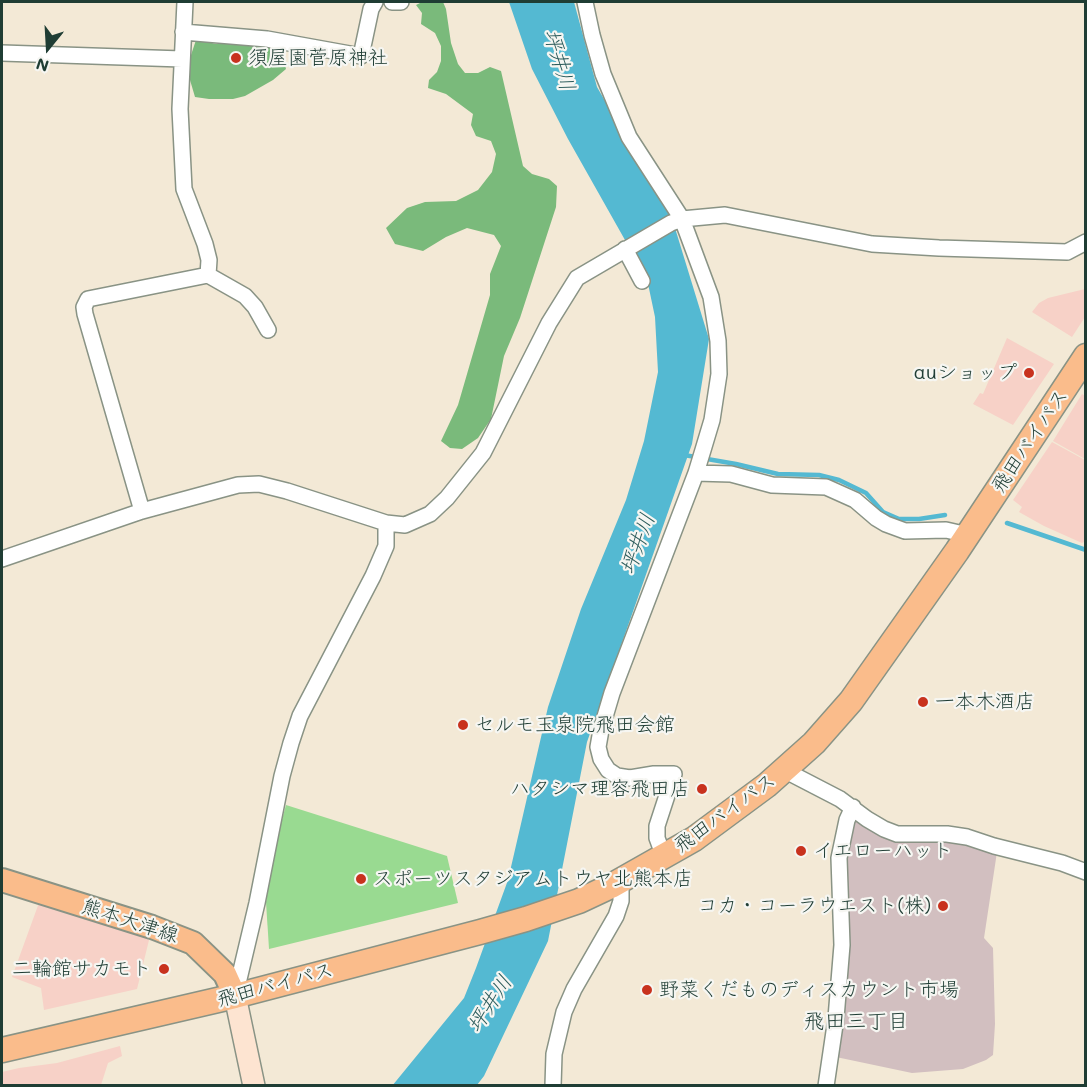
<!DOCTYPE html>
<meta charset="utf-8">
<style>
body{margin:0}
#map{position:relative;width:1087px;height:1087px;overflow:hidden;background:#f3e9d6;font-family:Mali,sans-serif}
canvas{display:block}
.frame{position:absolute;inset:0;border:3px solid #1f3d34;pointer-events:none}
.north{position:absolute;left:18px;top:18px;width:60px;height:60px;-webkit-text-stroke:4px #f6f6f2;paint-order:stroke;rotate:198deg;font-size:16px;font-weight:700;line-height:24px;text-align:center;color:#1f3d34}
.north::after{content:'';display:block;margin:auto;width:21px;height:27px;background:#1f3d34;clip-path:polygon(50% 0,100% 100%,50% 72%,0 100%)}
</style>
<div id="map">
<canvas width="1087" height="1087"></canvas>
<div class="frame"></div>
<div class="north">N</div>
</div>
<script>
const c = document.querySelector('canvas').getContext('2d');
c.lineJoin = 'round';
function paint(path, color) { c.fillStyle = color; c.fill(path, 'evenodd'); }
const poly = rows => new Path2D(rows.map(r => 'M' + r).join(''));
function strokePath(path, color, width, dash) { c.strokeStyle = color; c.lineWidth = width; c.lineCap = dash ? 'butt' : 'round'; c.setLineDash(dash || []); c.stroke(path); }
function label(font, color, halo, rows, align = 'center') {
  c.font = font + ' Mali,"Klee One",sans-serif'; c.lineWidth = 4.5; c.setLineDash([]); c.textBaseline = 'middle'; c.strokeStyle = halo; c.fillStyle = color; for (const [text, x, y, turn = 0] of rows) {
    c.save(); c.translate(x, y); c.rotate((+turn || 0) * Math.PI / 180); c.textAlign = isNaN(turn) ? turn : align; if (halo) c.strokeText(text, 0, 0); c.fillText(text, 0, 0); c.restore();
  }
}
paint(poly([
 [1085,289,1085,317,1072,337,1032,312,1039,303,1048,298],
 [1007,338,1054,364,1013,425,973,404,980,393,983,394],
 [1082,394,1085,396,1085,459,1053,441],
 [1052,442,1085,460,1086,541,1082,543,1044,526,1019,512,1022,507,1013,500],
 [40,900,150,936,137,989,44,1010,41,988,12,977],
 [120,1046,122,1056,108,1063,101,1085,2,1085,2,1072,19,1068,57,1063]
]), '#f7d1c7');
paint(poly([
 [858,819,967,842,997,852,984,938,993,948,995,1024,993,1055,986,1060,963,1069,912,1073,836,1057,842,1026,847,945,842,864,851,822]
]), '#d2bfc0');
paint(poly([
 [286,805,447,856,458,903,269,949,266,902,275,845]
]), '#99da91');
paint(poly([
 [422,2,443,2,446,9,451,43,458,64,465,73,478,73,490,67,501,71,523,166,532,174,549,179,557,186,556,207,520,318,504,356,491,419,478,438,462,449,450,448,441,441,458,405,490,295,490,274,501,246,494,235,467,228,446,237,423,251,395,244,386,228,407,208,425,202,456,201,478,190,492,172,496,154,491,141,476,136,471,125,473,114,446,94,428,88,429,80,437,72,441,61,441,46,435,33,421,24,422,13,416,5],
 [196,40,217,44,265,44,282,54,286,69,273,80,245,96,233,99,209,99,195,97,190,80,188,64]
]), '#7aba7b');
paint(poly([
 [509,2,574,2,597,87,671,215,709,339,692,444,587,742,548,941,484,1076,477,1085,392,1086,464,998,476,968,508,880,548,707,581,609,626,500,644,441,658,372,655,317,647,279,568,139,532,69]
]), '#54b9d2');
strokePath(poly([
 [684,455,736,464,778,474,819,475,839,480,866,493,883,512,899,519,919,519,945,515],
 [1007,523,1086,550]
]), '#54b9d2', 4.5);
const minor = poly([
 [185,2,180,109,184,189,205,244,209,260,208,275],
 [392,2,401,2],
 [585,2,592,35,603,74,629,137,682,219,711,297,718,341,719,374,712,420,703,450,696,473,612,693,601,730,598,747,601,759,608,770,617,776,630,778,654,774,674,774,657,826,657,838,664,857],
 [183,32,267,39,361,56,371,9,375,2],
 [2,53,182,59],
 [625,249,642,281],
 [696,473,731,474,772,485,826,487,855,500,876,518,886,524,905,531,946,530,968,535],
 [142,511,85,314,84,307,88,299,208,275,245,296,255,307,268,330],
 [2,559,142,511,238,485,259,484,287,491,386,523,405,525,430,514,447,498,483,453,549,323,577,278,671,223,682,219,725,215,872,244,939,248,1067,252,1086,242],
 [784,770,840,799,867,819,884,829,897,834,947,834,967,837,994,846,1062,863,1086,872],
 [235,996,257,903,282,776,291,743,300,716,373,576,386,546,386,523],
 [553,1086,554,1054,564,1012,574,989,616,916,621,901,621,881],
 [826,1086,836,1018,842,945,839,858,847,820,853,807]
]);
const secondary = poly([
 [235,996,254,1086]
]);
const primary = poly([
 [2,880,152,927,193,943,225,974,235,996]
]);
const trunk = poly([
 [2,1050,235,996,480,932,526,919,579,901,611,886,694,839,767,785,814,743,851,701,957,551,1086,356]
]);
strokePath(minor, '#899385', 18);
strokePath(secondary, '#899385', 24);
strokePath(primary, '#899385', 26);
strokePath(trunk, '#899385', 27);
strokePath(minor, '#fff', 15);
strokePath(secondary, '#fde4d1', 21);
strokePath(primary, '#fabc8b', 22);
strokePath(trunk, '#fabc8b', 24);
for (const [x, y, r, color] of [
 [236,58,6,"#c8321e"],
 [1029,373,6,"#c8321e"],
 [923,702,6,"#c8321e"],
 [463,725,6,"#c8321e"],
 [702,789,6,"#c8321e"],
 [801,851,6,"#c8321e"],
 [361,879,6,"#c8321e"],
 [943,906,6,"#c8321e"],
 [164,969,6,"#c8321e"],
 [647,990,6,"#c8321e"]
]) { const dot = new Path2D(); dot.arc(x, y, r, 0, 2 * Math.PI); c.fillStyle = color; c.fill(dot); strokePath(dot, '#f6f6f2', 2); }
label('20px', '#1f3d34', '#f6f6f2', [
 ["須屋園菅原神社",248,58],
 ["auショップ",1017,373,"right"],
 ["一本木酒店",935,702],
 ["セルモ玉泉院飛田会館",475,725],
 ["ハタシマ理容飛田店",690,789,"right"],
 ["イエローハット",813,851],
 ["スポーツスタジアムトウヤ北熊本店",373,879],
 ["コカ・コーラウエスト(株)",931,906,"right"],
 ["二輪館サカモト",152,969,"right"],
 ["野菜くだものディスカウント市場",659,990]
], 'left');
label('20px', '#1f3d34', '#f6f6f2', [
 ["飛田バイパス",1030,441,-56],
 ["飛田バイパス",725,813,-36],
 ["熊本大津線",130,921,18],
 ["飛田バイパス",275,985,-15]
]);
label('italic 21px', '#2c5c5c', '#f6f6f2', [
 ["坪井川",559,60,74],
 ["坪井川",638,544,-70],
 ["坪井川",490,1004,-57]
]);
label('21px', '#1f3d34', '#f6f6f2', [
 ["飛田三丁目",856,1022]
]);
</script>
